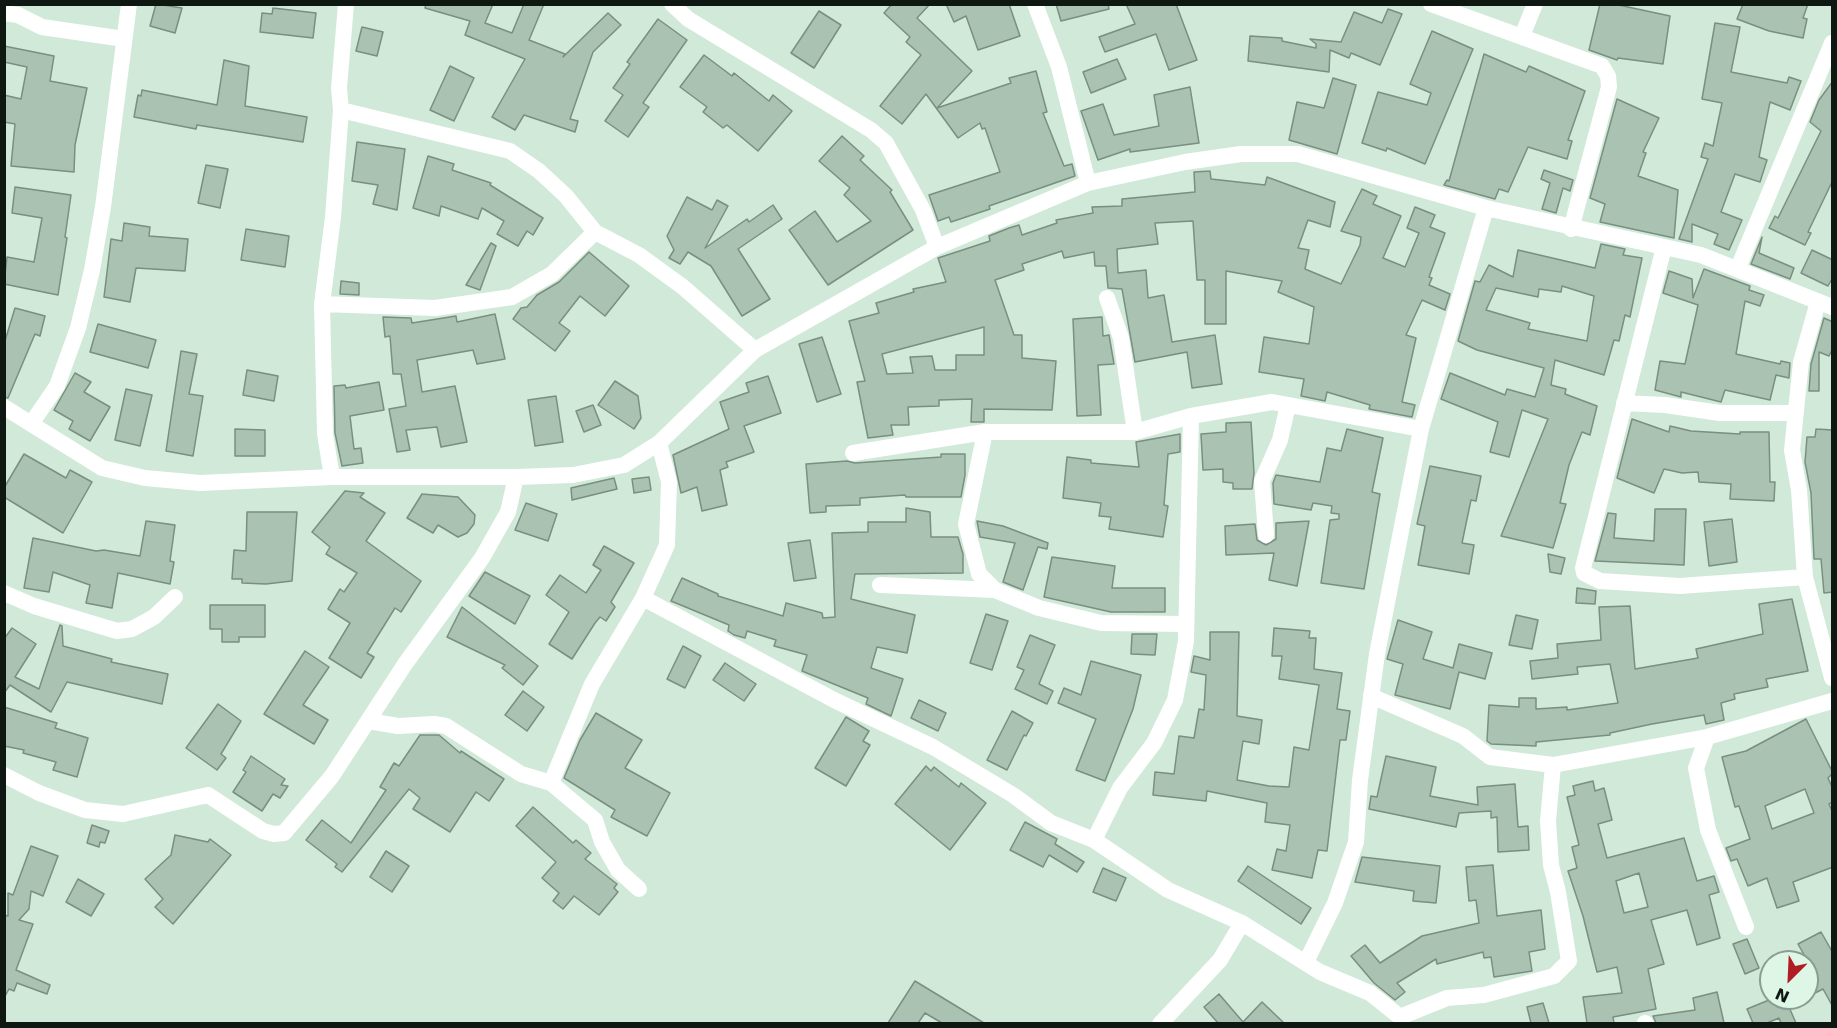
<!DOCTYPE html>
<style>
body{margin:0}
#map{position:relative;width:1837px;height:1028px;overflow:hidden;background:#d0e9d8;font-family:"DejaVu Sans",sans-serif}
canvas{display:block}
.frame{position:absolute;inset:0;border:6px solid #0f1712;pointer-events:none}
.north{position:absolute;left:1759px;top:950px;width:60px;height:60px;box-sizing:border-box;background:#ddf6e5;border:2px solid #8b9d91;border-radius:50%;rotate:204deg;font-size:16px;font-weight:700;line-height:24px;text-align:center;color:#0f1712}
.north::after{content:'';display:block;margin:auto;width:21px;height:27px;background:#b01e24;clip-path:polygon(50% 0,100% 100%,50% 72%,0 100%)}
</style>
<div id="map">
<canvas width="1837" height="1028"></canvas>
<div class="frame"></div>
<div class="north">N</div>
</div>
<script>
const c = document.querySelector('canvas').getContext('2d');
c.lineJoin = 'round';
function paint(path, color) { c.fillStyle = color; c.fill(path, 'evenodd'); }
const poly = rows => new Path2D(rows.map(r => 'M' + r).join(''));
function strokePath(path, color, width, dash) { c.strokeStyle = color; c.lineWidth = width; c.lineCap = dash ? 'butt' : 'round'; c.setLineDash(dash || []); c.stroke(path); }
const building = poly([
 [156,4,182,8,175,33,150,26,156,4],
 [426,4,493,4,485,23,512,33,524,4,544,4,529,40,565,54,563,57,608,13,621,25,593,52,570,119,578,121,575,132,524,115,515,130,492,117,525,59,465,35,470,21,425,8,426,4],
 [892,4,930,4,917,18,972,71,937,108,1011,83,1009,78,1036,71,1047,112,1043,113,1064,166,1072,164,1075,176,989,206,990,209,951,222,949,217,938,221,929,195,1000,172,985,128,982,129,980,123,958,138,926,94,902,124,880,106,921,55,906,42,910,37,884,13,892,4],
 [946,4,1009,4,1020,36,978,50,966,16,954,22,946,4],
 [1056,4,1108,4,1109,9,1061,21,1056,4],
 [1126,4,1176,4,1197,60,1169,70,1156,34,1105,52,1099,37,1135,24,1126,4],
 [1600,4,1614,4,1670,16,1663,64,1618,58,1617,60,1589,50,1600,4],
 [1743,4,1808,4,1803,18,1807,19,1803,38,1769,31,1737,19,1743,4],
 [273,8,316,13,313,38,260,32,262,13,272,14,273,8],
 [1388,9,1402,14,1380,65,1351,53,1349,58,1330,50,1329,72,1248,61,1250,36,1282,38,1282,41,1316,48,1316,44,1310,39,1341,42,1354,12,1382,23,1388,9],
 [819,11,841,25,814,68,791,53,819,11],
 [658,19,687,40,643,103,649,107,628,137,605,121,623,95,613,88,630,64,627,62,658,19],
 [1715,23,1740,27,1731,72,1787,83,1789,77,1801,81,1790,110,1770,102,1759,157,1767,160,1760,182,1735,174,1721,212,1742,220,1729,250,1714,244,1718,234,1692,224,1692,242,1679,239,1708,159,1701,157,1705,143,1713,146,1722,103,1702,99,1715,23],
 [362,27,383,32,377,56,356,51,362,27],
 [1432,31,1473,49,1425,164,1387,148,1386,151,1362,143,1378,92,1427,105,1431,93,1410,84,1432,31],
 [4,46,54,56,50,81,87,88,75,145,74,172,11,166,15,124,4,122,4,95,21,99,27,67,4,62,4,46],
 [1484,54,1526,72,1529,66,1585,91,1568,140,1572,141,1567,159,1528,147,1508,192,1499,189,1495,199,1444,185,1447,180,1449,181,1484,54],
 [704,55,732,76,734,73,769,101,773,95,792,111,758,151,727,125,723,128,703,112,707,107,680,87,704,55],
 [1117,59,1126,79,1091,93,1083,72,1117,59],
 [224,60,249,66,245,106,307,117,303,142,197,125,196,129,134,117,138,95,141,96,142,90,217,105,224,60],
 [450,66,474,78,454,121,430,110,450,66],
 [1333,78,1356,85,1337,154,1289,140,1297,102,1324,108,1333,78],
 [1833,81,1833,180,1808,232,1811,233,1805,245,1769,228,1775,216,1778,218,1821,131,1810,122,1819,100,1833,81],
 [1190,87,1199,143,1130,152,1130,149,1098,160,1081,111,1103,104,1114,135,1159,126,1154,95,1190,87],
 [1617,99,1659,118,1643,152,1646,153,1638,176,1678,190,1674,238,1600,222,1605,204,1590,198,1617,99],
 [842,136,864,156,860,160,892,190,890,192,913,230,828,285,789,230,815,211,837,242,871,221,844,195,850,188,819,161,842,136],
 [357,142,405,149,397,210,373,204,378,185,352,181,357,142],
 [428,156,454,164,452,170,491,183,490,185,543,218,533,235,527,231,518,246,497,234,504,221,482,208,478,219,441,206,439,216,413,208,428,156],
 [206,165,228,169,220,208,198,203,206,165],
 [1544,170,1573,180,1570,191,1563,188,1556,213,1542,209,1550,183,1541,179,1544,170],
 [1210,171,1211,179,1265,185,1267,177,1335,202,1330,227,1308,220,1298,248,1309,250,1305,269,1341,284,1360,245,1361,237,1341,231,1362,189,1377,196,1373,204,1401,216,1383,258,1405,267,1419,233,1407,228,1415,207,1435,215,1430,227,1445,233,1429,277,1432,278,1429,285,1450,294,1445,310,1422,300,1406,335,1416,338,1402,402,1415,405,1412,417,1369,409,1370,405,1327,392,1325,401,1301,396,1304,379,1259,372,1264,337,1309,344,1314,307,1278,292,1282,281,1226,271,1226,324,1205,324,1205,280,1197,280,1193,221,1155,223,1158,244,1117,249,1118,273,1146,270,1148,298,1164,295,1172,342,1215,335,1222,384,1192,388,1187,352,1135,362,1122,289,1108,288,1106,266,1095,266,1094,252,1064,258,1062,251,1022,264,1024,270,995,280,1014,335,1022,335,1022,358,1056,361,1052,410,984,409,984,422,971,422,972,399,939,400,939,406,908,407,909,425,891,425,893,435,868,438,857,382,865,381,849,321,879,313,876,303,914,292,913,289,946,282,938,258,990,241,989,236,1009,228,1019,225,1022,235,1057,223,1056,220,1093,213,1092,207,1122,206,1122,199,1195,192,1194,172,1210,171],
 [984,327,984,355,956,355,956,370,935,370,932,356,910,357,913,373,887,374,882,354,984,327],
 [15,187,71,195,65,237,67,238,58,295,4,284,7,257,34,262,42,218,12,213,15,187],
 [687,197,712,210,717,200,728,206,705,248,747,219,749,222,773,205,782,219,738,249,770,299,742,316,711,266,688,252,680,264,669,258,674,250,667,236,687,197],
 [124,223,150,227,149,236,188,239,185,271,136,268,130,302,104,297,111,239,122,241,124,223],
 [246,229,289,236,285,267,241,260,246,229],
 [1762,237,1759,253,1794,268,1790,279,1751,264,1762,237],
 [491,243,496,246,480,290,466,285,491,243],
 [1601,244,1625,249,1623,255,1642,258,1630,317,1625,315,1619,341,1614,340,1604,375,1555,360,1551,385,1566,389,1565,394,1597,406,1590,435,1582,432,1569,465,1560,503,1566,504,1553,548,1501,536,1548,419,1522,410,1509,457,1490,452,1498,422,1441,399,1450,373,1505,395,1507,389,1535,397,1544,368,1477,350,1458,341,1475,281,1480,282,1489,265,1513,277,1518,250,1595,268,1601,244],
 [1562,286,1594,296,1587,341,1528,329,1530,323,1486,310,1496,288,1538,297,1539,289,1561,292,1562,286],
 [1812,250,1833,260,1833,277,1828,286,1801,273,1812,250],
 [589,252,629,286,605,316,580,296,559,323,570,331,555,351,513,319,521,308,527,307,537,295,559,282,589,252],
 [1704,269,1750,286,1749,290,1764,295,1760,306,1745,301,1736,354,1780,364,1781,361,1790,363,1789,378,1776,375,1770,400,1725,390,1721,402,1681,392,1681,397,1655,390,1660,361,1685,364,1698,305,1663,293,1669,271,1692,279,1693,298,1704,269],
 [341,281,359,283,359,295,340,294,341,281],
 [15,308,45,316,40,336,35,334,8,398,4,397,4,344,15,308],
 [495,314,505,359,477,364,473,350,417,360,422,392,455,386,467,442,441,447,437,427,406,430,410,450,397,452,389,409,406,406,401,374,393,374,390,336,385,337,383,317,411,318,412,323,456,316,457,322,495,314],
 [1102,317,1103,336,1109,335,1114,364,1098,365,1101,415,1077,416,1073,319,1102,317],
 [1824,318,1833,322,1833,348,1829,356,1819,352,1819,391,1809,391,1811,364,1824,318],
 [98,324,156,340,148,368,90,352,98,324],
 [822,337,841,394,817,402,799,344,822,337],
 [181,351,197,354,189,394,203,396,193,456,166,451,181,351],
 [247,370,278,376,274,401,243,395,247,370],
 [75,373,91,382,84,392,110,407,90,441,69,429,73,421,54,410,75,373],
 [768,376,781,413,744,426,754,452,726,462,728,467,720,470,727,505,702,511,697,487,681,493,673,455,729,429,720,402,749,392,746,383,768,376],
 [615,381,638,396,641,418,634,429,598,405,615,381],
 [379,382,384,410,350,416,354,449,361,448,363,463,342,466,335,433,334,386,345,385,346,388,379,382],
 [126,389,152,395,140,446,115,440,126,389],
 [556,396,563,442,535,446,528,400,556,396],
 [593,405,601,425,584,432,576,411,593,405],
 [1632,419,1669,432,1670,426,1691,431,1740,434,1740,432,1769,432,1770,482,1775,482,1774,501,1730,499,1731,484,1699,482,1698,472,1682,473,1664,469,1654,493,1617,478,1632,419],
 [1251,422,1254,473,1252,489,1233,489,1233,483,1223,482,1223,469,1203,470,1201,434,1226,432,1226,423,1251,422],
 [235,429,265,430,265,456,235,456,235,429],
 [1347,429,1383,438,1372,492,1380,494,1364,589,1321,583,1330,520,1339,519,1339,514,1331,513,1332,506,1313,503,1311,510,1274,504,1273,483,1276,475,1320,482,1327,448,1341,451,1347,429],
 [1816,429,1833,430,1833,592,1824,593,1821,559,1814,559,1811,493,1805,462,1807,437,1815,437,1816,429],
 [1180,434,1180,452,1168,454,1164,505,1168,506,1163,537,1109,529,1111,517,1099,516,1101,503,1063,498,1067,457,1091,460,1091,463,1139,467,1136,442,1180,434],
 [24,454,66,478,70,470,92,482,63,533,4,497,4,488,24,454],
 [941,454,965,454,965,475,961,497,906,497,905,495,860,498,860,505,826,506,826,512,810,513,806,464,847,461,855,463,941,457,941,454],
 [1430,466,1481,476,1476,501,1471,500,1462,543,1474,545,1469,574,1418,565,1425,526,1417,524,1430,466],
 [649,477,651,490,634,493,632,479,649,477],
 [614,478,617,489,572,500,571,488,614,478],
 [345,491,364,493,360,497,385,513,366,541,421,581,401,612,395,608,367,653,374,657,361,678,329,658,350,623,328,609,340,589,344,592,357,573,326,554,330,547,312,532,345,491],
 [422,494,458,497,475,515,474,524,467,533,458,537,438,525,433,533,407,518,422,494],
 [526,503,557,514,548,541,515,530,526,503],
 [906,508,930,512,931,537,958,537,963,554,963,573,855,574,851,599,915,615,907,653,877,647,871,668,903,679,891,716,866,704,868,698,802,671,807,655,774,646,776,640,747,631,745,638,734,635,728,631,729,625,671,601,682,578,718,594,718,596,783,616,786,603,822,613,823,618,835,617,832,533,868,532,868,522,906,522,906,508],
 [1655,509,1686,509,1684,565,1595,561,1608,513,1616,514,1614,538,1654,541,1655,509],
 [247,512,297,512,292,581,266,584,242,583,242,579,232,579,234,550,246,551,247,512],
 [1732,519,1737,562,1709,566,1704,522,1732,519],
 [146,521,175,525,170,561,174,562,170,584,118,573,112,608,86,603,90,585,53,572,49,592,24,588,33,538,96,551,104,550,140,556,146,521],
 [977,521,1003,526,1048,543,1047,549,1038,547,1023,590,1003,582,1015,543,980,537,977,521],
 [1309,521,1297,586,1269,580,1274,553,1226,555,1225,526,1255,524,1257,540,1266,545,1276,539,1276,523,1309,521],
 [810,540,816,578,794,581,788,543,810,540],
 [604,546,634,563,611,602,615,607,606,621,600,617,595,623,572,659,549,644,569,612,546,595,560,575,586,593,601,570,593,565,604,546],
 [1548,554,1565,558,1561,574,1550,572,1548,554],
 [1052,557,1115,566,1112,588,1165,588,1165,612,1111,612,1044,597,1052,557],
 [485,572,530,596,515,624,469,596,485,572],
 [1577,588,1596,591,1595,604,1576,603,1577,588],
 [1792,599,1808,671,1766,679,1768,687,1734,694,1735,699,1721,703,1724,720,1706,724,1704,715,1652,724,1610,733,1610,735,1536,742,1536,746,1491,744,1487,741,1489,705,1519,707,1519,698,1536,698,1536,709,1567,707,1567,710,1618,703,1610,664,1577,667,1578,674,1532,679,1530,661,1558,658,1557,644,1601,640,1599,607,1630,606,1635,669,1698,658,1696,649,1763,634,1759,604,1792,599],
 [210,605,265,605,265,637,239,637,239,642,222,642,222,629,210,629,210,605],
 [462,607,538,666,523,685,502,668,505,665,447,637,462,607],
 [986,614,1008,621,992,670,970,663,986,614],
 [1516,615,1538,620,1532,649,1509,645,1516,615],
 [1398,620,1432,632,1423,659,1453,668,1459,644,1492,653,1485,679,1459,672,1450,709,1395,695,1403,664,1387,659,1398,620],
 [60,625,62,626,63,646,112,659,111,662,168,674,162,704,67,682,51,712,10,685,4,693,4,639,12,628,36,644,15,677,39,689,60,625],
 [1274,628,1310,631,1309,638,1316,638,1314,669,1342,673,1337,709,1350,711,1346,740,1340,740,1327,851,1318,850,1312,878,1272,870,1277,849,1286,851,1290,825,1265,822,1267,803,1207,791,1206,801,1153,795,1155,772,1174,774,1179,736,1194,738,1199,709,1204,710,1206,675,1191,672,1194,656,1210,660,1210,632,1239,632,1237,716,1262,720,1259,744,1243,741,1237,780,1269,786,1289,787,1294,747,1309,750,1319,685,1279,679,1282,656,1272,656,1274,628],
 [1132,634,1157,634,1155,655,1131,654,1132,634],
 [1030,635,1055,645,1039,684,1053,691,1047,704,1015,689,1024,670,1017,667,1030,635],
 [683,646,701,656,685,688,667,679,683,646],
 [305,651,329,667,303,705,328,720,314,744,264,714,305,651],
 [1091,661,1141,675,1133,709,1105,781,1076,770,1096,719,1058,703,1064,688,1081,695,1091,661],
 [725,663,756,684,744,701,713,680,725,663],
 [523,691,544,707,527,731,505,715,523,691],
 [919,700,946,713,938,731,911,718,919,700],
 [218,704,241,721,221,754,226,758,217,770,186,748,218,704],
 [4,707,57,723,55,728,88,738,77,777,53,770,56,762,23,753,24,750,4,746,4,707],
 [1012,711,1033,723,1026,736,1024,735,1007,770,987,760,1012,711],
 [596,713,642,740,625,768,670,793,647,836,611,817,615,810,564,778,580,740,596,713],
 [846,717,869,731,863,741,870,745,846,786,815,768,846,717],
 [1806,719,1833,773,1828,778,1833,789,1833,802,1829,804,1833,813,1833,867,1793,882,1799,901,1777,908,1767,878,1748,886,1737,859,1731,861,1726,848,1750,839,1739,806,1735,807,1722,757,1746,751,1806,719],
 [1805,789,1814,813,1772,829,1765,806,1805,789],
 [420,735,439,735,460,753,461,751,504,779,489,801,476,792,450,832,413,809,420,798,409,789,342,872,335,867,337,864,306,840,322,820,351,843,386,790,380,787,394,763,399,766,420,735],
 [251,756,285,779,281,785,288,786,280,798,273,794,262,811,233,792,246,772,243,770,251,756],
 [1386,756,1436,767,1430,796,1478,805,1477,787,1515,784,1518,827,1528,826,1529,850,1498,852,1497,817,1491,818,1491,811,1459,813,1456,827,1369,809,1371,796,1377,797,1386,756],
 [926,766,931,771,934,767,959,787,961,783,986,803,950,850,895,804,926,766],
 [1593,781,1595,791,1604,788,1612,820,1598,824,1607,858,1684,838,1697,881,1714,876,1719,892,1709,895,1720,938,1697,945,1687,910,1651,920,1664,964,1648,969,1656,1009,1613,1017,1614,1023,1587,1023,1583,997,1622,993,1617,967,1597,972,1583,916,1568,871,1577,868,1572,847,1579,845,1567,797,1575,795,1573,786,1593,781],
 [1639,873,1648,907,1624,913,1616,881,1639,873],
 [533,807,573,843,576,840,591,853,585,859,617,884,614,888,618,892,599,915,574,896,563,909,553,901,559,893,542,878,556,862,516,826,533,807],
 [1025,822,1057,839,1055,844,1084,862,1077,872,1049,855,1043,867,1010,850,1025,822],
 [92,825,109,831,105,843,100,842,99,847,87,843,92,825],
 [175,835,208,842,210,839,231,855,173,924,155,907,163,899,145,879,171,855,175,835],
 [31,846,58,856,43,896,31,891,29,909,19,920,33,924,16,970,50,985,47,994,17,983,14,991,9,989,4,998,4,915,8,916,8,893,13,895,31,846],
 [386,851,409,866,392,892,370,877,386,851],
 [1362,857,1440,866,1436,903,1413,901,1414,891,1355,882,1362,857],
 [1493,865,1497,916,1541,910,1545,949,1529,952,1532,971,1494,977,1491,957,1484,958,1483,952,1437,964,1436,959,1397,983,1405,992,1395,1000,1374,983,1351,956,1365,945,1380,963,1422,936,1479,923,1476,900,1469,901,1466,867,1493,865],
 [1248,866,1311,908,1301,924,1238,881,1248,866],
 [1103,868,1126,878,1116,901,1093,892,1103,868],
 [78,879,104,894,91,916,66,902,78,879],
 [1821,932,1833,953,1833,1007,1823,989,1807,997,1807,960,1798,944,1821,932],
 [1747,939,1759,968,1745,974,1733,944,1747,939],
 [915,981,984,1023,942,1023,925,1013,918,1023,888,1023,915,981],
 [1717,992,1724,1023,1656,1023,1653,1016,1695,1010,1693,998,1717,992],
 [1219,994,1243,1022,1262,1002,1284,1023,1218,1023,1204,1007,1219,994],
 [1774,998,1785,998,1796,1023,1781,1023,1779,1018,1767,1023,1753,1023,1747,1009,1774,998],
 [1543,1003,1549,1023,1531,1023,1527,1007,1543,1003]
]);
paint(building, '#aac2b2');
strokePath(building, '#798f80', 1.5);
strokePath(poly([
 [672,4,688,19,871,130,886,143,923,210,937,247],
 [1035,4,1059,67,1088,183],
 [1431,4,1602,66,1608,76,1609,87,1571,229],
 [4,13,18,15,42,27,124,39],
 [1522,36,1535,4],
 [341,110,510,151,539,171,566,196,595,232,639,255,683,287,755,350],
 [1664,247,1583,568,1584,573,1600,581,1680,586,1805,577],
 [1738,268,1832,43],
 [1107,298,1121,338,1135,432],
 [1818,302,1801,362,1792,450,1799,490,1805,577,1832,678],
 [322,304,435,308,512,297,552,274,595,232],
 [1624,403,1665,405,1720,413,1795,413],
 [4,407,102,468,145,478,200,483,332,477,516,477,573,475,624,465,659,443,755,350,937,247,1088,183,1185,162,1241,154,1298,154,1486,208,1701,255,1832,307],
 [31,424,57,386,78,328,92,270,103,207,129,4],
 [985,432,966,524,979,574,995,590],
 [853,453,985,432,1135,432,1191,416,1272,402,1421,429],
 [332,477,325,434,322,304,333,217,341,110,339,88,346,4],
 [1266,535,1262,481,1280,440,1288,405],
 [880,585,995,590,1039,608,1101,623,1186,624],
 [4,593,34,606,117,631,132,629,154,617,175,597],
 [643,598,836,701,933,747,1013,795,1051,823,1094,840,1168,890,1242,923,1320,972,1370,993,1400,1017,1447,998,1484,995,1554,976,1569,961,1558,892,1551,865,1548,821,1553,765],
 [1371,696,1463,736,1490,757,1553,765,1707,737,1832,701],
 [368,721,398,726,434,724,446,726,521,774,551,783,595,820,602,842,618,870,639,889],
 [1707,737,1696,768,1708,830,1746,927],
 [4,775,39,793,85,810,123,814,208,795,263,831,274,834,284,833,332,776,405,664,482,558,508,512,516,477],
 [551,783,592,684,643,598,667,545,669,482,659,443],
 [1094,840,1120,788,1154,743,1175,700,1186,641,1191,416],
 [1306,962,1335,903,1356,842,1360,780,1377,654,1421,429,1486,208],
 [1645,1023,1646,1024],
 [1160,1024,1220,960,1242,923]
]), '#fff', 16);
</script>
